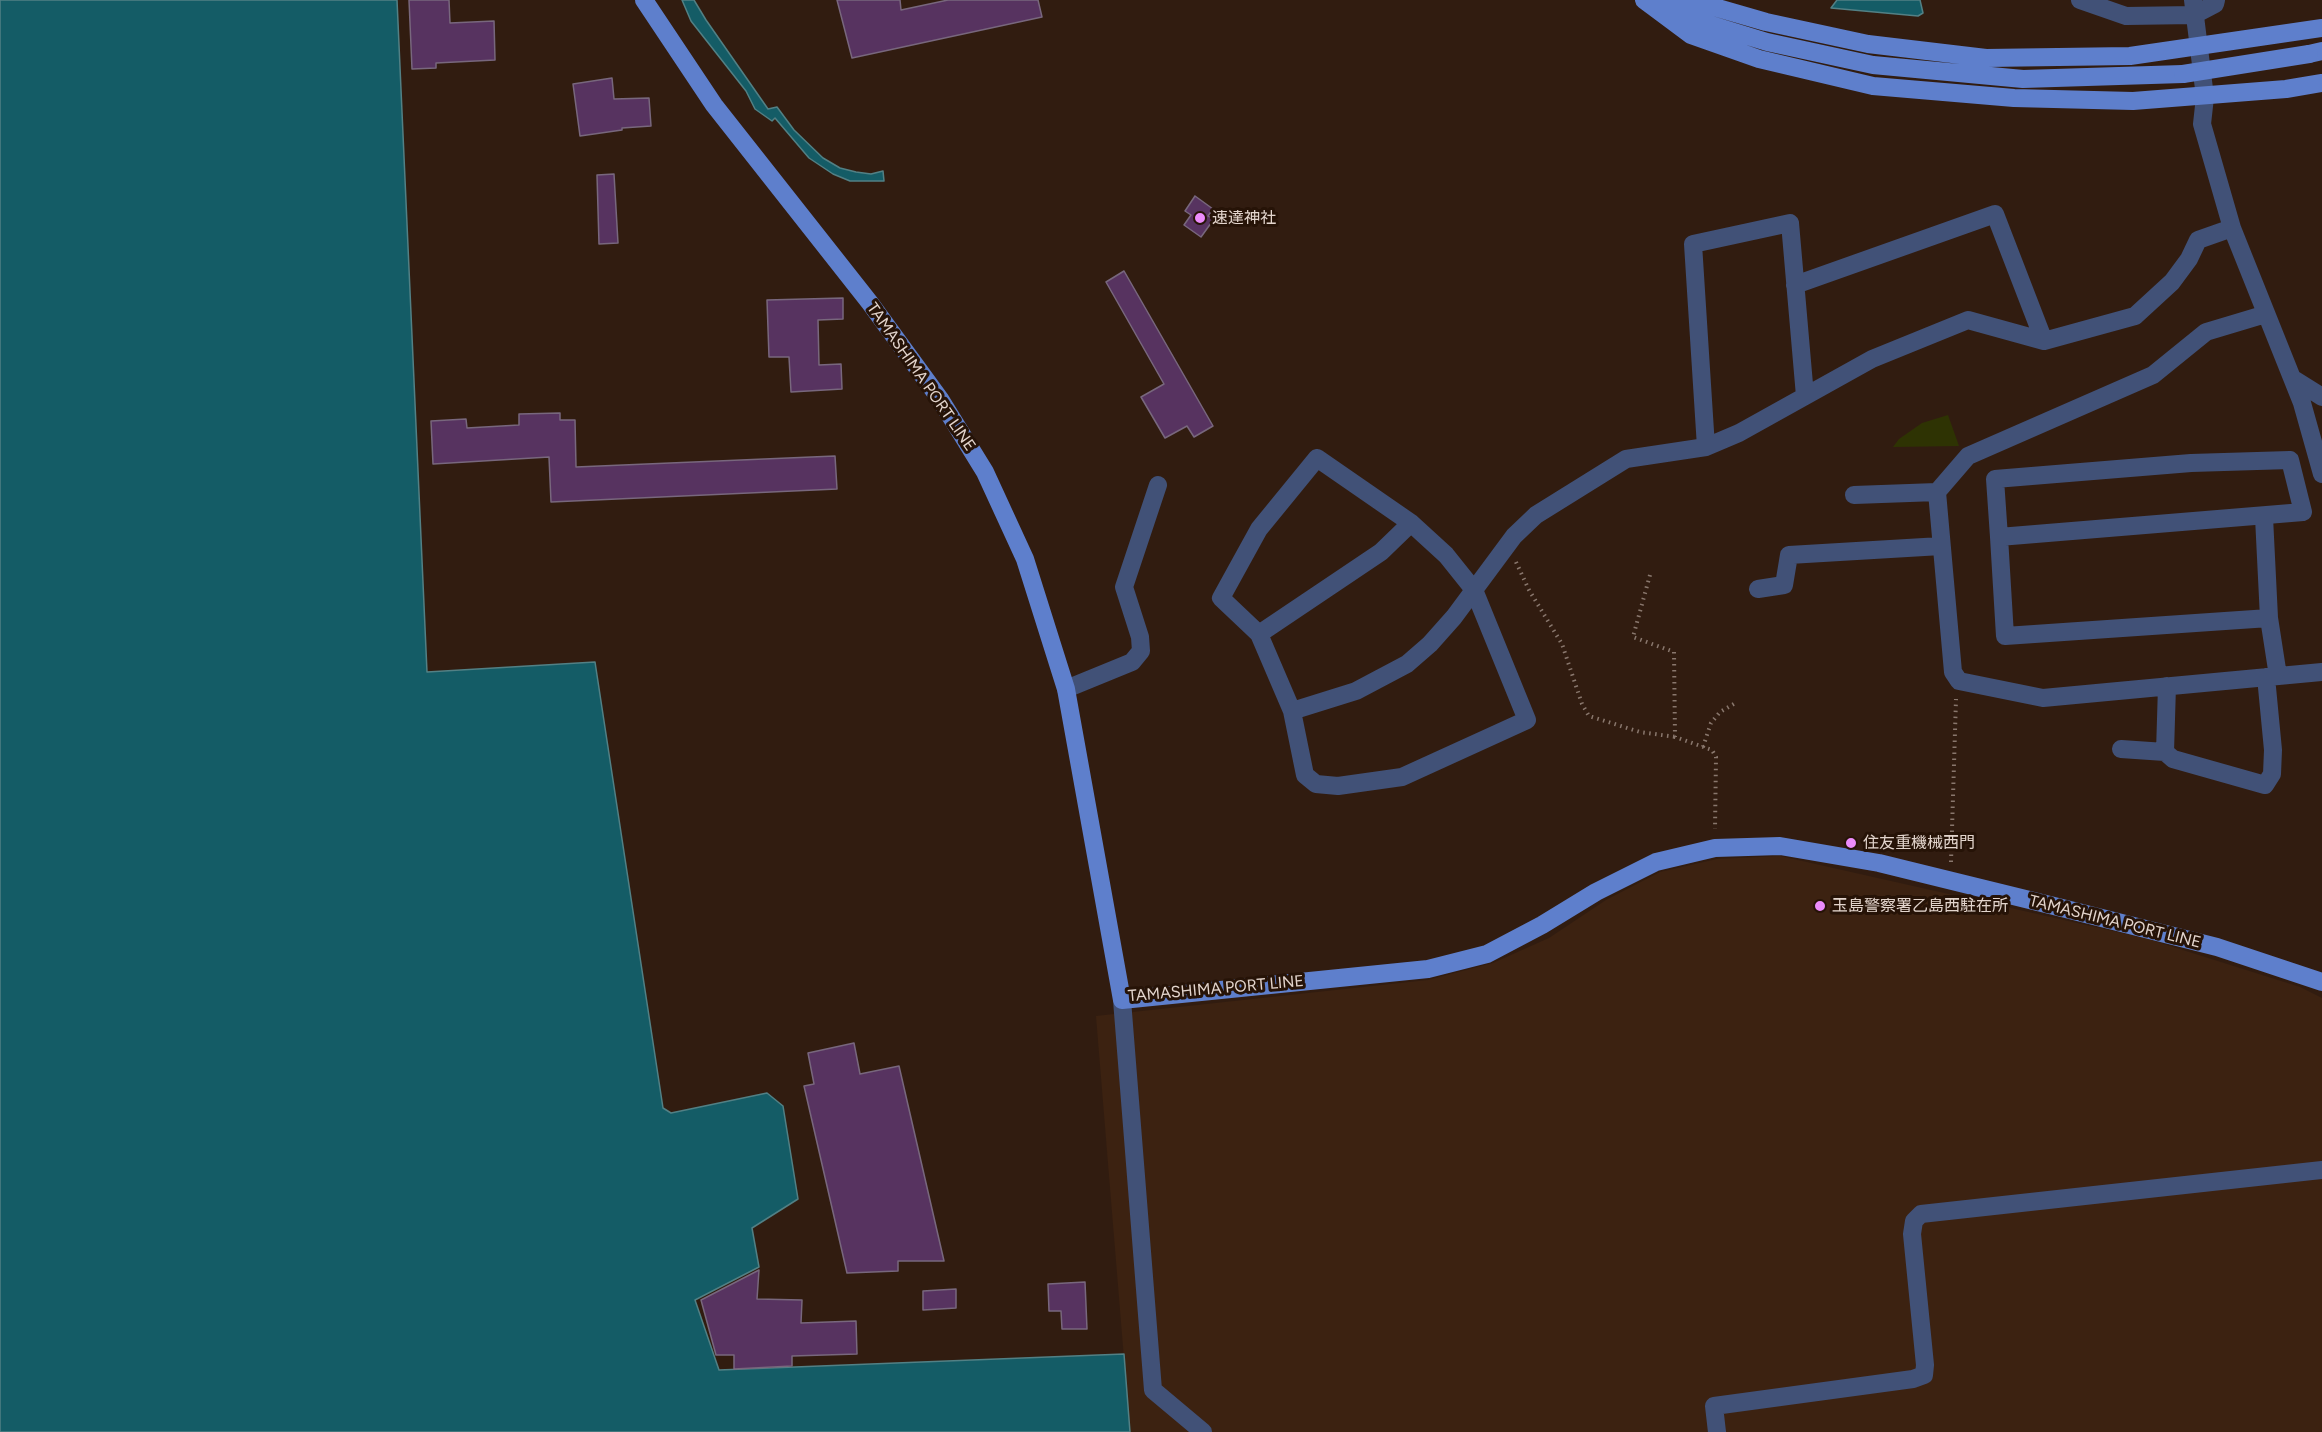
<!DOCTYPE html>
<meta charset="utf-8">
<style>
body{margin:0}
canvas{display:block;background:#311c10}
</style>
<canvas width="2322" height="1432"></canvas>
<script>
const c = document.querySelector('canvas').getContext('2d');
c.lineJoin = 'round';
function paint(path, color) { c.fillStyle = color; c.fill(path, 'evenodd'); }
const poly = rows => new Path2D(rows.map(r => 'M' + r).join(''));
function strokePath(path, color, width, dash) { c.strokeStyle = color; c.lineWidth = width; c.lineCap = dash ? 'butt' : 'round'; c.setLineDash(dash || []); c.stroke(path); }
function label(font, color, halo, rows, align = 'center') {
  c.font = font + ' Figtree,"Noto Sans JP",sans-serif'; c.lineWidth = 6; c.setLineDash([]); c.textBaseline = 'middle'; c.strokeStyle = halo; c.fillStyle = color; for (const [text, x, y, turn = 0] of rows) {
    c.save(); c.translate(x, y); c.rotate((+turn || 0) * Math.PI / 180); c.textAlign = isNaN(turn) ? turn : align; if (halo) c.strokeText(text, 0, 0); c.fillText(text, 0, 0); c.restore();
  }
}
paint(poly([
 [1780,856,2148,939,2300,987,2322,998,2322,1432,1130,1432,1096,1016,1428,980,1493,963,1549,938,1606,900,1660,872,1717,859]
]), '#3c2211');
paint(poly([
 [1948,415,1959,446,1893,447,1899,439,1922,423]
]), '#2e3303');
const water = poly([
 [0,0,397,0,427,672,595,662,663,1108,671,1113,767,1093,783,1106,798,1199,752,1228,759,1267,695,1300,719,1370,1124,1354,1130,1432,0,1432,0,0],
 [682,0,694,0,706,20,768,109,777,107,794,130,823,158,840,168,856,172,871,174,883,171,884,181,850,181,833,174,809,158,775,118,772,121,755,109,746,91,691,21,682,0],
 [1837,0,1920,0,1923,13,1918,16,1831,8,1837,0]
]);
paint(water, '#145c66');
strokePath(water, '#528085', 1.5);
const building = poly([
 [409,0,449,0,450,23,494,21,495,60,436,63,436,68,412,69,409,0],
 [837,0,900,0,901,10,948,0,1038,0,1042,17,852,58,837,0],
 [612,78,614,99,649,98,651,126,622,128,622,130,580,136,573,84,612,78],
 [614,174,618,243,599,244,597,175,614,174],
 [1195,196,1213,209,1208,216,1214,219,1201,237,1184,225,1191,215,1185,211,1195,196],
 [1124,271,1213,426,1194,437,1187,426,1165,438,1141,397,1164,384,1106,282,1124,271],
 [843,298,843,319,818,320,819,365,841,364,842,389,791,392,789,357,769,357,767,300,843,298],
 [560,413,560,420,575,420,576,467,835,456,837,489,551,502,549,457,433,464,431,421,466,419,467,428,519,425,519,414,560,413],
 [854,1043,860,1074,899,1066,944,1261,898,1261,898,1271,847,1273,804,1086,814,1084,808,1053,854,1043],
 [759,1270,757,1299,802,1300,801,1323,856,1321,857,1354,792,1356,792,1366,734,1369,734,1355,716,1355,701,1300,759,1270],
 [1085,1282,1087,1329,1062,1329,1061,1311,1049,1311,1048,1284,1085,1282],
 [956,1289,956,1308,923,1310,923,1291,956,1289]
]);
paint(building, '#573360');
strokePath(building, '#78677d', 1.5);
strokePath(poly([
 [1516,562,1529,590,1562,644,1582,704,1589,716,1640,732,1676,737],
 [1650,575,1633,637,1674,652,1675,737,1712,750,1716,757,1715,829],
 [1703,747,1711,723,1720,712,1737,702],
 [1951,862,1956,699]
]), '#89776d', 4, [1.5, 4.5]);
strokePath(poly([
 [2080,0,2126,16,2194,15,2215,4,2216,0],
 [2193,0,2205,97,2202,124,2232,228,2302,403,2322,474],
 [1795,285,1995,214,2044,341],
 [2266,314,2206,332,2153,375,1968,456,1937,492,1953,672,1959,681,2043,698,2322,672],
 [2292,378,2322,397],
 [1706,447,1693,244,1790,223,1805,396],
 [1317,458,1411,523,1446,555,1474,590,1527,720,1402,777,1338,786,1316,784,1305,775,1292,711,1259,634,1221,598,1259,529,1317,458],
 [2290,460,2303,512,1999,537,1995,479,2191,463,2290,460],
 [1854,495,1937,492],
 [2264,517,2269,618],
 [1999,537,2005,636,2269,618,2278,676],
 [1758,589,1784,585,1789,555,1941,546],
 [1259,634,1381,552,1411,523],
 [2167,686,2165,752,2173,759,2265,785,2272,774,2273,750,2266,677],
 [1066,689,1132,662,1141,651,1140,637,1124,587,1158,485],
 [1292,711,1356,691,1407,664,1430,644,1454,617,1514,536,1536,515,1626,459,1706,447,1739,433,1872,359,1968,320,2044,341,2135,316,2172,282,2189,259,2198,240,2232,228],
 [2121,749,2165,752],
 [1122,1000,1153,1390,1203,1432],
 [1717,1432,1714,1406,1913,1379,1924,1375,1925,1365,1912,1234,1914,1221,1921,1214,2322,1170]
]), '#415177', 18);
strokePath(poly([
 [644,0,714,105,870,303,940,399,985,472,1025,559,1066,689,1122,1000,1428,969,1487,954,1542,925,1596,892,1656,862,1715,848,1780,846,1879,863,2058,907,2217,947,2322,982],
 [1644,0,1691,35,1759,59,1873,86,2014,98,2133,101,2286,89,2322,83],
 [1669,0,1711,6,1766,22,1868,44,1986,58,2130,56,2322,28],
 [1665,7,1702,22,1767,42,1873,65,2023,79,2183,74],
 [2309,54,2322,51]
]), '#5e7fcc', 18);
strokePath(poly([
 [2183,74,2309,54]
]), '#5e7fcc', 18);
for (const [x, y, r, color] of [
 [1200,218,6,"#ec8cfb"],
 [1851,843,6,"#ec8cfb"],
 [1820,906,6,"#ec8cfb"]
]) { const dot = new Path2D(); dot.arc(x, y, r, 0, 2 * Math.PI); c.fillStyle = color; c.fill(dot); strokePath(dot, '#261307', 2); }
label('16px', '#e3d5cd', '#261307', [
 ["速達神社",1212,218],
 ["住友重機械西門",1863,843],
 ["玉島警察署乙島西駐在所",1832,906]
], 'left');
label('16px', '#e3d5cd', '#261307', [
 ["TAMASHIMA PORT LINE",921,377,55],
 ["TAMASHIMA PORT LINE",2115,922,14],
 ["TAMASHIMA PORT LINE",1216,989,-5]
]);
</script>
